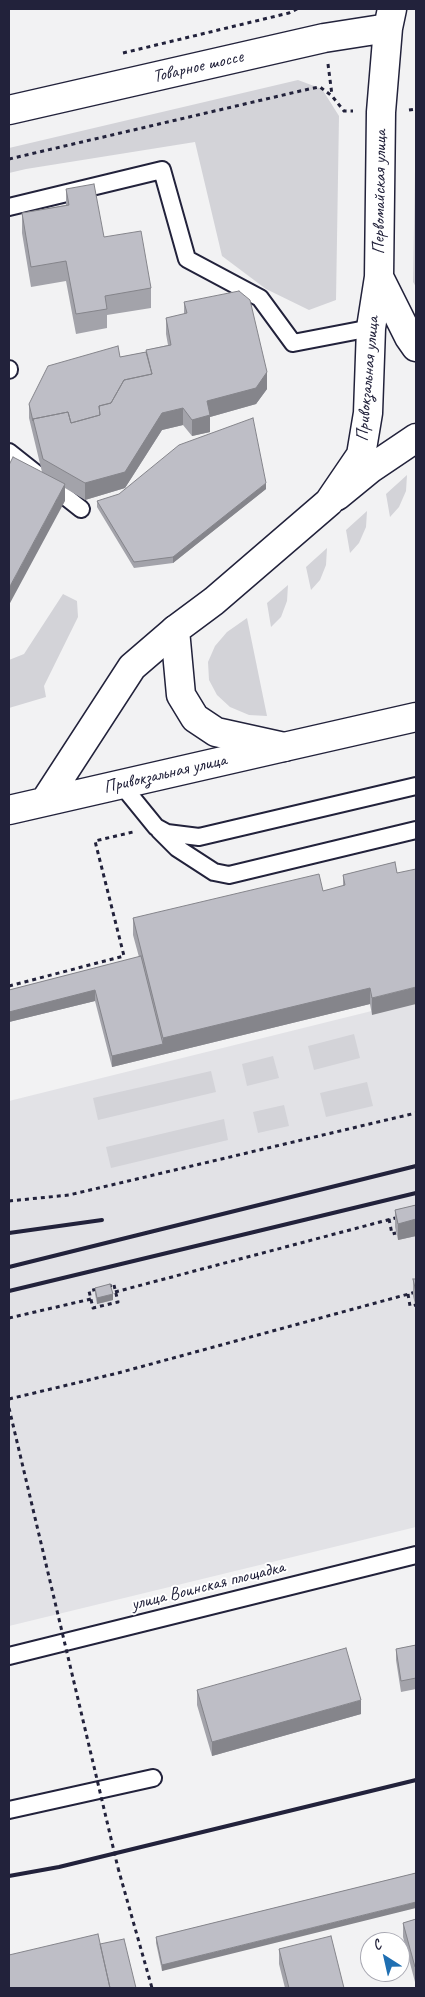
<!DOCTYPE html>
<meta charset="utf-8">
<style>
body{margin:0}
#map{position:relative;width:425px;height:1997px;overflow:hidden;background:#f2f2f3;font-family:Caveat,sans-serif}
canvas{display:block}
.frame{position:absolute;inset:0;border:10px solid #22223b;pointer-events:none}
.north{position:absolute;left:360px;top:1932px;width:50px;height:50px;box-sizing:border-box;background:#fff;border:1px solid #a7a7b1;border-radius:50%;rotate:325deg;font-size:14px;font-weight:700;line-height:20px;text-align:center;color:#22223b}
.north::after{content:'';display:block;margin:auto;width:18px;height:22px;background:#1f6fb2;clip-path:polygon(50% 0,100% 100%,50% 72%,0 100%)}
</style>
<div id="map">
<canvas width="425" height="1997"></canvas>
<div class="frame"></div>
<div class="north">С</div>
</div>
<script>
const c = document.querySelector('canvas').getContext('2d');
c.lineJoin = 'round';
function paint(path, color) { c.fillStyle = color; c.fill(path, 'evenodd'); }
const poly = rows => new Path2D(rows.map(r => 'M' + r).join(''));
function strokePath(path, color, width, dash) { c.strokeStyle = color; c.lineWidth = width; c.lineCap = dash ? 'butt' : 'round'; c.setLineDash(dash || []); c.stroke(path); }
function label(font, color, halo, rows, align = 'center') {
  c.font = font + ' Caveat,sans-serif'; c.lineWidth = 4; c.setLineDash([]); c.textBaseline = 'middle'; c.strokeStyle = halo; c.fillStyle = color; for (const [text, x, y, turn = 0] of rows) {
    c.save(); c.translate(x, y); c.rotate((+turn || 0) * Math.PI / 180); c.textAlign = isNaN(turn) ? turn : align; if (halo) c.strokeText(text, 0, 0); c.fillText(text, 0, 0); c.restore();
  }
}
paint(poly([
 [416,1000,416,1527,9,1626,9,1101]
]), '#e2e2e6');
paint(poly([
 [298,80,322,89,339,116,336,300,309,310,266,289,222,256,195,142,26,169,9,173,9,148],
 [416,115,416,287,413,282],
 [407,475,406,491,399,507,390,517,386,494],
 [367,511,366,527,359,543,350,553,346,530],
 [327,548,326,565,320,580,311,590,306,567],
 [288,585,287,601,281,617,271,627,267,603],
 [63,594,77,601,78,617,44,686,46,697,9,708,9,660,24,654],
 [247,618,267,716,249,715,230,707,217,695,209,680,208,662,215,646,227,632],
 [354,1034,360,1058,314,1070,308,1046],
 [273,1056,279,1078,247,1086,242,1064],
 [211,1071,216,1092,98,1120,93,1098],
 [367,1082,373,1106,326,1117,320,1093],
 [284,1105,289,1126,258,1133,253,1112],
 [224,1119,228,1140,111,1168,106,1147]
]), '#d3d3d8');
const lane = poly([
 [9,207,162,170,187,259,260,298,293,343,371,328],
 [9,369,9,370],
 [9,452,81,509],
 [121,784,156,827,167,833,199,837,416,786],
 [159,830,177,848,214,872,229,875,416,830],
 [9,1656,416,1555],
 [9,1810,153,1778]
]);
const street = poly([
 [337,496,370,469,416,438],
 [45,801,132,667,175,630],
 [9,810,284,747]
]);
const secondary = poly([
 [392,9,388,28,381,112,379,277,409,337,416,347],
 [9,110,324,38,388,28],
 [379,277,371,328,368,413,361,455,329,502,214,601,175,630,181,695,195,718,216,732,284,747,416,717]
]);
strokePath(lane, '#22223b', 20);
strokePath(street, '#22223b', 31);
strokePath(secondary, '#22223b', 31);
strokePath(poly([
 [123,53,289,13,297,9],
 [328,64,332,95],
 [409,110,416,109],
 [9,159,309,89,320,87,332,96,344,111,353,111],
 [9,986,124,956,95,841,133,832],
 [9,1201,69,1195,416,1113],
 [389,1219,392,1234,396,1233],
 [114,1285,118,1302,93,1308,89,1291,114,1285],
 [115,1292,399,1217],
 [408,1294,410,1306,416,1305],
 [9,1318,91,1299],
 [9,1399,118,1373,416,1292],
 [118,1868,152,1988]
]), '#22223b', 3, [4, 4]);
strokePath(lane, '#fff', 16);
strokePath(street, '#fff', 28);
strokePath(secondary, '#fff', 28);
strokePath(poly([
 [9,1233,102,1220],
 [9,1267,416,1166],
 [9,1291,416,1193],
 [9,1876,59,1867,416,1780]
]), '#22223b', 4);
strokePath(poly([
 [9,1408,118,1868]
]), '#22223b', 3, [4, 4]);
paint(poly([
 [66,189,104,237,151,288,151,308,107,315,107,328,76,334,66,281,31,287,22,233,22,213,66,205],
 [184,302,267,389,256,404,210,417,210,432,192,436,183,425,162,430,125,488,85,500,65,488,65,501,42,472,29,418,29,404,120,357,146,352,146,350,168,345,166,334,166,318,184,314],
 [266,489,173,563,134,568,97,507,97,501],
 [395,862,372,1015,370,1004,112,1067,95,1001,9,1022,9,990,139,957,133,935,133,918,323,891,343,886,343,875],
 [416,1205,416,1236,398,1240,395,1227,395,1210],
 [413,1279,416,1279,416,1308,413,1296],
 [95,1288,113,1300,97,1304,95,1294],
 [416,1645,416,1689,401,1692,396,1660,396,1649],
 [197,1690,361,1714,212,1756,197,1705],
 [416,1873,162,1971,156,1943,156,1937],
 [416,1919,415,1982,403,1937,403,1923],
 [279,1949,344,1988,285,1988,279,1964]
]), '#a3a3aa');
paint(poly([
 [267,372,267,389,256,404,210,417,210,432,192,436,192,420,207,401],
 [183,408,183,425,162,430,125,488,85,500,85,483,162,413],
 [266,483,266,489,173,563,173,557],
 [65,484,65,501,9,605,9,588],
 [416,987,416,1004,372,1015,372,998],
 [370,988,370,1004,112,1067,112,1056,163,1044,163,1038],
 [95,990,95,1001,9,1022,9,1012],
 [416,1219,416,1236,398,1240,398,1224],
 [113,1294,113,1300,97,1304,97,1298],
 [361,1700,361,1714,212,1756,212,1742],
 [416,1902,416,1908,162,1971,162,1965],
 [415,1967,416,1967,416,1981,415,1982]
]), '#85858b');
const building = poly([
 [94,184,104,237,141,231,151,288,105,296,107,309,76,314,66,261,31,267,22,213,69,205,66,189,94,184],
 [239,291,250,300,267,372,256,388,207,401,210,415,192,420,183,408,162,413,125,472,85,483,43,459,33,419,68,412,71,423,100,415,99,406,111,403,124,380,152,374,146,350,171,345,166,318,187,313,184,302,239,291],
 [118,346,120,357,146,352,152,374,124,380,111,403,99,406,100,415,71,423,68,412,33,419,33,421,29,404,48,366,118,346],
 [253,418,266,483,173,557,134,562,97,501,119,494,179,445,253,418],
 [13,457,65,484,9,588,9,465,13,457],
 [395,862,397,873,416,869,416,987,372,998,370,988,163,1038,133,918,319,874,323,891,345,885,343,875,395,862],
 [141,956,163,1044,112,1056,95,990,9,1012,9,990,141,956],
 [416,1205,416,1219,398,1224,395,1210,416,1205],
 [413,1279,416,1279,416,1292,413,1279],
 [110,1284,113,1294,97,1298,95,1288,110,1284],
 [416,1645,416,1678,401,1681,396,1649,416,1645],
 [346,1648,361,1700,212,1742,197,1690,346,1648],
 [416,1873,416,1902,162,1965,156,1937,416,1873],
 [416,1919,416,1967,415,1967,403,1923,416,1919],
 [98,1934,110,1988,9,1988,9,1955,98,1934],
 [331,1936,344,1988,289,1988,279,1949,331,1936],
 [124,1939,136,1988,110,1988,100,1944,124,1939]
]);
paint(building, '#bebec6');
strokePath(building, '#85858b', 1);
label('18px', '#22223b', '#fff', [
 ["Товарное шоссе",198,67,-13],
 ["Первомайская улица",380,192,-89],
 ["Привокзальная улица",368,379,-85],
 ["Привокзальная улица",165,774,-13],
 ["улица Воинская площадка",208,1586,-14]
]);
</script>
